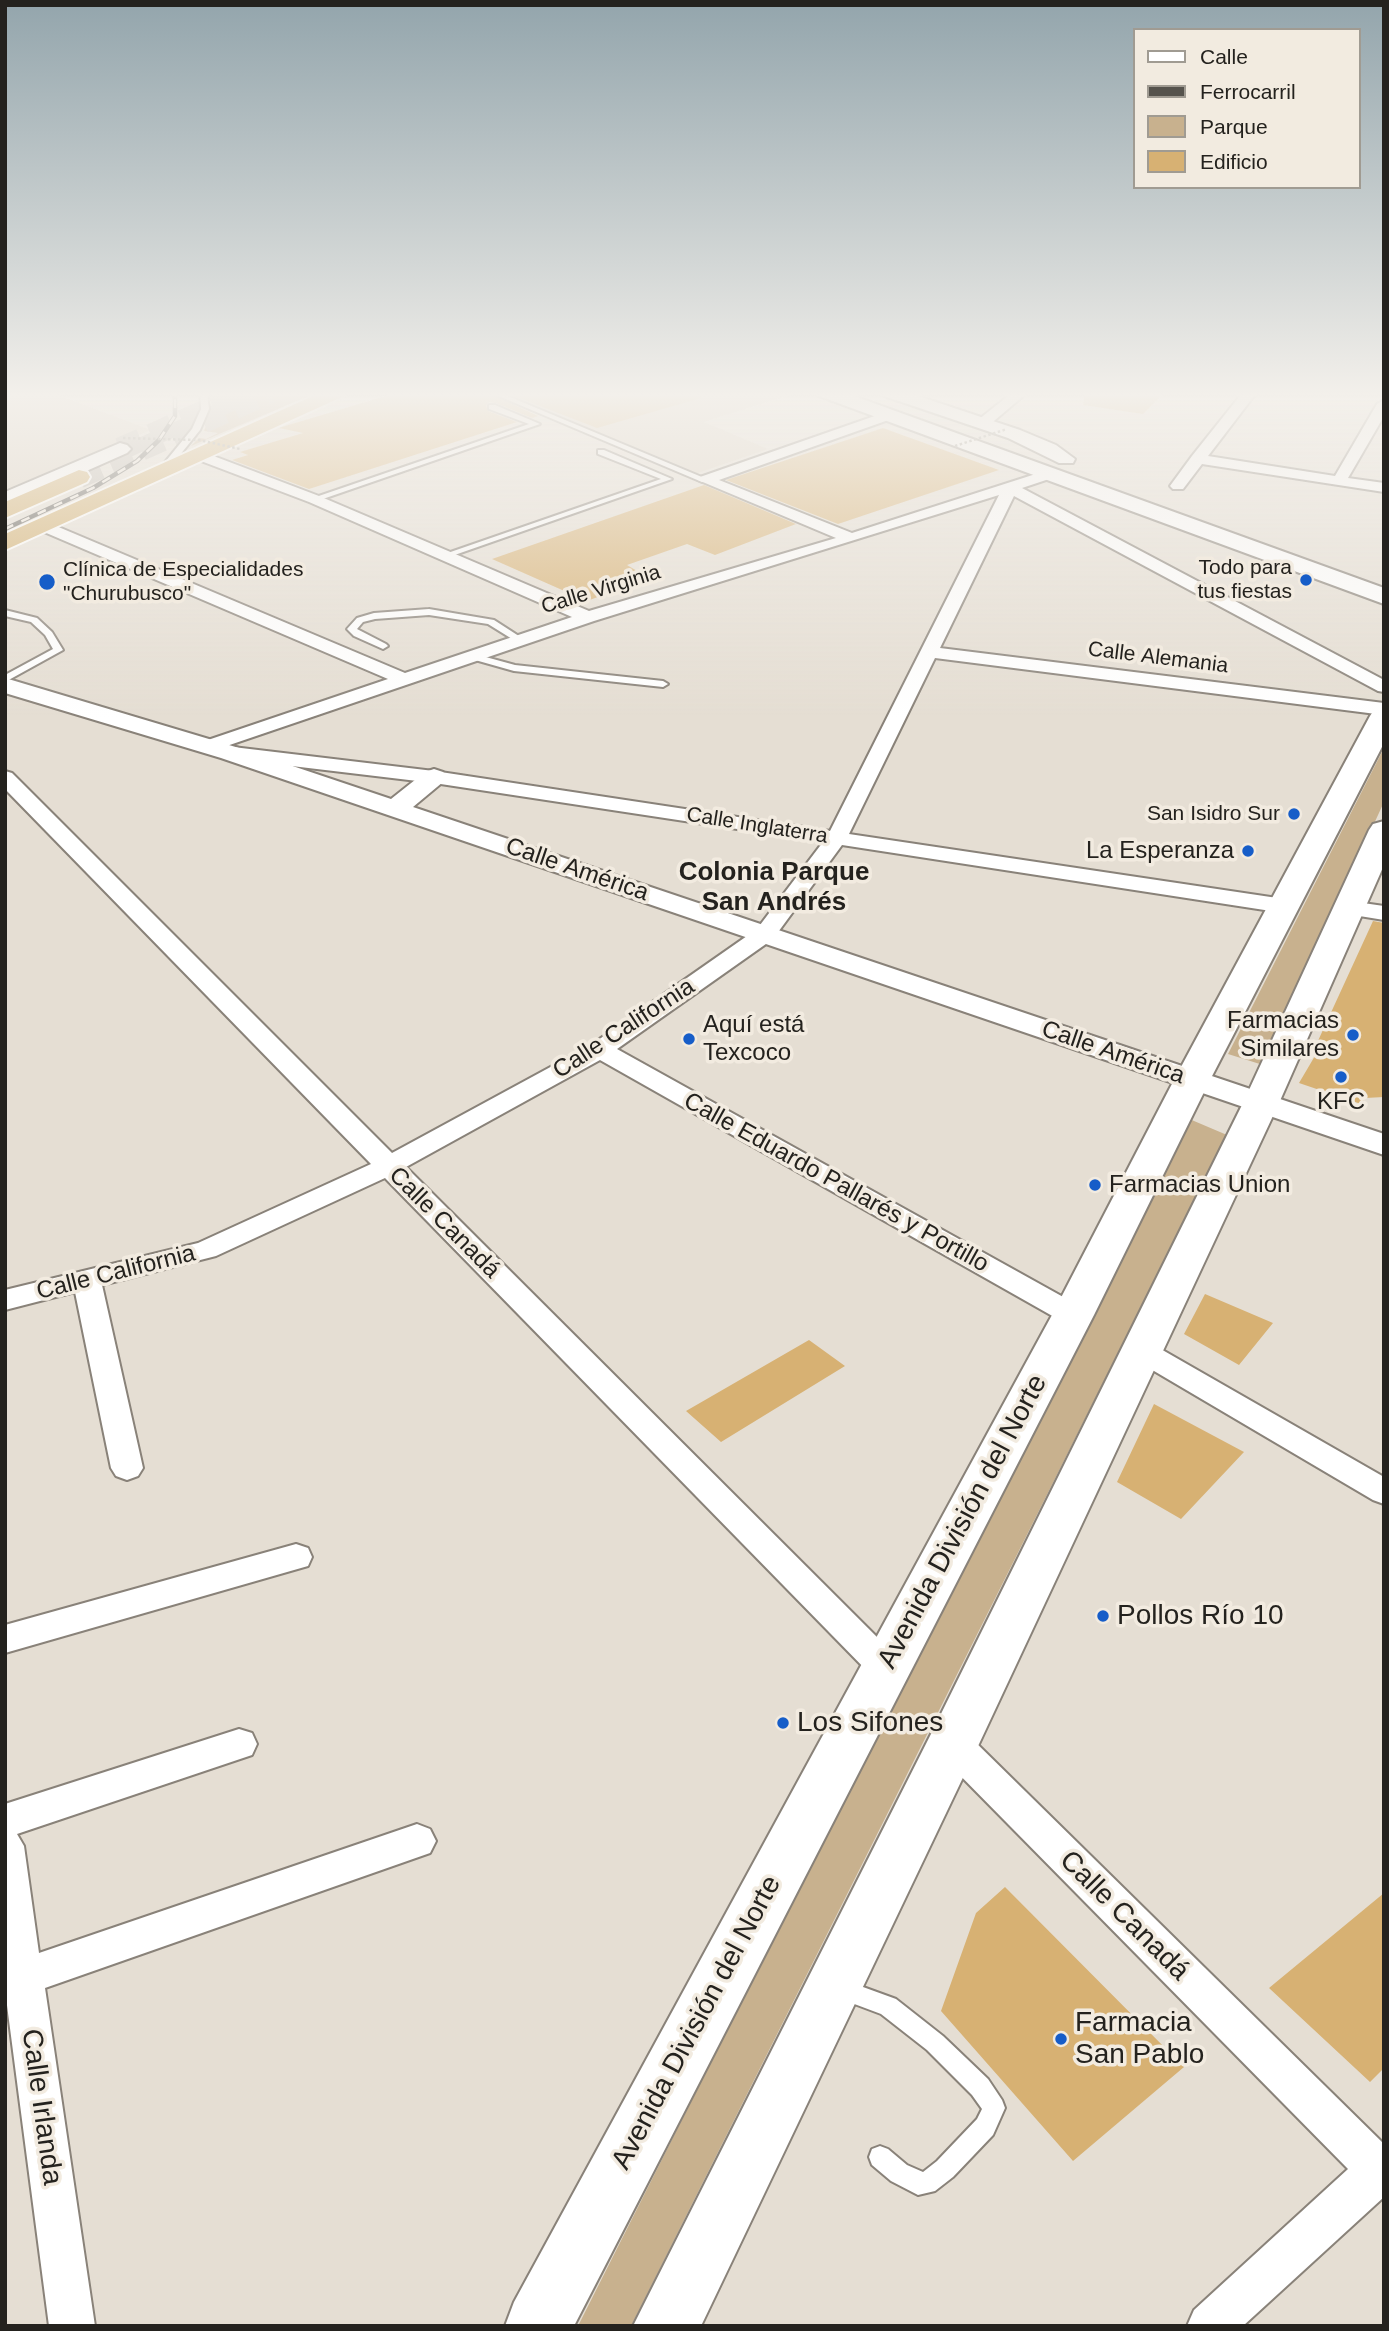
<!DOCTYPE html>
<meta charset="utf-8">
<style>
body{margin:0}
#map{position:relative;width:1389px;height:2331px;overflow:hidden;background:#e5ded3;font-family:Helvetica,sans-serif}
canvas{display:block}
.frame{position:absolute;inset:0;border:7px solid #24221e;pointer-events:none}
.legend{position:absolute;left:1133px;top:28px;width:228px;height:161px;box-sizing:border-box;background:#f2ebe0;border:2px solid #a09b92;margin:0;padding:9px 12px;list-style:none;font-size:21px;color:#24221e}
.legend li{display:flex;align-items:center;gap:14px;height:35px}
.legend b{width:35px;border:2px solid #a09b92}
</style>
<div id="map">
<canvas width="1389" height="2331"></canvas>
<div class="frame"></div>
<ul class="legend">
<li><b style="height:9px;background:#fff"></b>Calle</li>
<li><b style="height:9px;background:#56534d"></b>Ferrocarril</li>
<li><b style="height:19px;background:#c8b18e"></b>Parque</li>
<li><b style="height:19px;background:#d7b173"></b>Edificio</li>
</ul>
</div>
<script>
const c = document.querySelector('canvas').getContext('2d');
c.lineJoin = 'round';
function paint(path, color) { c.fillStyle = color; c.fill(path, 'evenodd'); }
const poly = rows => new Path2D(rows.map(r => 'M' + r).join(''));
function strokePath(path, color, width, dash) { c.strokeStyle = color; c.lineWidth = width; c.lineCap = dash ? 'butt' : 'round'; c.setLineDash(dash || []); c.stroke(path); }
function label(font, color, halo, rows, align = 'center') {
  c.font = font + ' Helvetica,sans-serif'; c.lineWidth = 7; c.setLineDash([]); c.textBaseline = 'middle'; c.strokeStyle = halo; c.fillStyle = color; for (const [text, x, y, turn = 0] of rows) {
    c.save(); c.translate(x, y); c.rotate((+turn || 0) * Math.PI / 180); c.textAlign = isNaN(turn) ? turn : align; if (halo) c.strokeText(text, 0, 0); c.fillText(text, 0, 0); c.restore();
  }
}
paint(poly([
 [5,392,50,392,151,430,5,490],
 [483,392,799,392,704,422,768,449,689,476]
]), '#ddd2c2');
paint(poly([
 [198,392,318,392,191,446,199,438,206,439,218,433,204,431,215,405,212,395],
 [1384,748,1384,802,1263,1065,1228,1054],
 [1187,1118,1227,1135,631,2326,578,2326]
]), '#c8b18e');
paint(poly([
 [399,392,487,392,538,416,532,418,496,403,489,402,486,405,488,411,517,422,309,489,232,460,248,455,240,452,303,433,279,428,285,426],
 [504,392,700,392,701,398,597,428],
 [1085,392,1165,392,1143,414,1083,405],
 [883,428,999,470,838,524,726,480],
 [704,485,796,524,715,555,687,544,627,565,649,578,587,601,492,559],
 [1373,921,1384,923,1384,1097,1365,1098,1361,1104,1299,1083,1322,1044,1317,1043],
 [1205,1294,1273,1323,1239,1365,1184,1334],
 [809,1340,845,1366,721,1442,686,1411],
 [1154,1404,1244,1452,1181,1519,1117,1482],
 [1005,1887,1184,2067,1073,2161,941,2011,976,1913],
 [1384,1893,1384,2068,1370,2082,1269,1988]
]), '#d7b173');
strokePath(poly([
 [120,449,248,392]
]), '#beb8af', 23, [23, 11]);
strokePath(poly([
 [79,477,270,392]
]), '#beb8af', 23, [23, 11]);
const service = poly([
 [200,392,207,394,209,409,200,430,167,471,161,471,161,467,192,429,201,409,200,392],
 [489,392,498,392,709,480,702,482,489,392],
 [489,405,495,405,540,424,317,501,310,499,529,424,489,409,489,405],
 [598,450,604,450,672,479,446,558,439,556,661,479,598,454,598,450],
 [429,609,494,620,525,640,517,642,488,624,429,615,375,619,363,622,357,629,386,644,388,646,383,649,354,636,347,629,357,618,374,613,429,609],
 [5,610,37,618,52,632,63,650,5,682,5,675,53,649,45,635,31,622,5,616,5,610],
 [471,653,515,665,663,681,668,684,663,687,514,671,468,658,468,654,471,653],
 [841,1979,896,1999,943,2036,988,2079,1002,2100,1005,2108,993,2135,953,2177,935,2191,918,2195,891,2181,872,2165,869,2157,872,2149,880,2146,888,2149,907,2165,923,2172,937,2161,977,2119,982,2109,972,2095,927,2050,881,2014,833,1996,830,1989,833,1982,841,1979]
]);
const minor = poly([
 [1013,392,1028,392,988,426,978,426,978,420,1013,392],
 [1243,392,1257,392,1208,456,1335,476,1377,404,1384,400,1384,416,1348,478,1384,483,1384,492,1202,464,1183,489,1173,489,1170,486,1192,456,1243,392],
 [889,411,894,412,894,418,719,480,852,533,1045,471,1055,471,1057,474,1055,477,1022,488,1384,680,1384,692,1378,691,1014,496,940,648,1384,703,1384,715,935,658,849,834,1284,899,1292,901,1295,906,1292,911,1284,913,842,845,773,939,617,1049,1083,1308,1087,1315,1083,1322,1073,1325,1063,1322,600,1060,406,1167,897,1657,902,1667,897,1677,885,1681,873,1677,385,1178,216,1256,102,1285,143,1468,138,1476,127,1480,116,1476,111,1468,75,1292,5,1310,5,1290,198,1243,371,1164,5,789,5,771,12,773,392,1153,591,1045,757,929,823,842,434,783,233,759,223,753,226,749,233,747,434,771,830,831,999,495,594,621,209,752,202,750,199,746,202,742,388,679,37,529,35,526,37,523,49,523,405,673,572,617,309,502,193,458,191,455,193,452,203,452,319,496,589,611,836,538,698,480,700,477,889,411],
 [1349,901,1384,906,1384,920,1341,913,1338,908,1341,903,1349,901],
 [1142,1341,1152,1344,1384,1477,1384,1504,1373,1500,1132,1358,1127,1351,1132,1344,1142,1341],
 [296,1544,308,1548,312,1557,308,1566,5,1653,5,1625,296,1544],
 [239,1729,252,1733,257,1744,252,1755,17,1834,24,1846,39,1953,417,1824,430,1829,436,1841,430,1853,45,1988,95,2326,49,2326,5,1990,5,1804,239,1729],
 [953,1729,966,1733,1384,2144,1384,2197,1243,2326,1187,2326,1194,2310,1348,2169,940,1755,935,1744,940,1733,953,1729]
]);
const tertiary = poly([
 [882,392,906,392,1020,430,1056,445,1075,459,1073,463,1059,463,1008,438,884,396,882,392],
 [5,678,239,748,391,799,425,772,434,769,443,772,447,777,443,782,413,807,1384,1134,1384,1155,221,758,5,693,5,678]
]);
const secondary = poly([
 [816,392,843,392,1384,588,1384,604,819,396,816,392],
 [120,443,127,445,131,449,127,453,5,507,5,492,120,443],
 [1384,708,1384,743,1210,1080,1094,1315,574,2326,505,2326,514,2302,1052,1315,1174,1080,1370,716,1374,710,1384,708],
 [1384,821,1384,865,1279,1103,979,1744,701,2326,633,2326,934,1728,1243,1103,1369,830,1373,824,1384,821]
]);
const trunk = poly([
 [322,392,347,392,344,396,5,550,5,534,322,392],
 [79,470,87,472,90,477,87,482,5,518,5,502,79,470]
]);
strokePath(service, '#898279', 4);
strokePath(minor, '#898279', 4);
strokePath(tertiary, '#898279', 4);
strokePath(secondary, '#898279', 4);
strokePath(trunk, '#fff', 4);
paint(service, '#fff');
paint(minor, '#fff');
paint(tertiary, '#fff');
paint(secondary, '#fff');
paint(trunk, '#d2ac67');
const rail = poly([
 [5,529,93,488,137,461,159,440,175,416,175,397,172,392]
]);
strokePath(rail, '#56534d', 4.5);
strokePath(rail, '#f2ebe0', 2.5, [9]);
strokePath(poly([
 [123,438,199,440,240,449],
 [955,446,1007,429]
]), '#949087', 2.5, [2.5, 2.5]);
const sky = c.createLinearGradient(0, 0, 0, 718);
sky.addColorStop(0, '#93a5ac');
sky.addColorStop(0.55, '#f3f0eb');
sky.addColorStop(1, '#f3f0eb00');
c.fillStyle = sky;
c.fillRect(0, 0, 1389, 718);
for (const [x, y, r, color] of [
 [1306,580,7,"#165dc8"],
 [47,582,9,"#165dc8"],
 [1294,814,7,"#165dc8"],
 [1248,851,7,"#165dc8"],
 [1353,1035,7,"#165dc8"],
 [689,1039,7,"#165dc8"],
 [1341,1077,7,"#165dc8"],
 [1095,1185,7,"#165dc8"],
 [1103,1616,7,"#165dc8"],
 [783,1723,7,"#165dc8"],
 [1061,2039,7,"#165dc8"]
]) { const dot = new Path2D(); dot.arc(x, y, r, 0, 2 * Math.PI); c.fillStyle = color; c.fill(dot); strokePath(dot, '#f2ebe0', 2.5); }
label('21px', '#24221e', '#f2ebe0', [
 ["Todo para",1292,568],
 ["tus fiestas",1292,592],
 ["Clínica de Especialidades",63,570,"left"],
 ["\"Churubusco\"",63,594,"left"],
 ["San Isidro Sur",1280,814]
], 'right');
label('21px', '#24221e', '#f2ebe0', [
 ["Calle Virginia",601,590,-17],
 ["Calle Alemania",1158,658,7],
 ["Calle Inglaterra",757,826,9]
]);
label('24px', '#24221e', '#f2ebe0', [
 ["La Esperanza",1234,851],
 ["Farmacias",1339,1021],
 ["Similares",1339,1049],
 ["Aquí está",703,1025,"left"],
 ["Texcoco",703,1053,"left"],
 ["KFC",1341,1102,"center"],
 ["Farmacias Union",1109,1185,"left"]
], 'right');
label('24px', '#24221e', '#f2ebe0', [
 ["Calle América",577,870,19],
 ["Calle California",624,1029,-33],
 ["Calle América",1113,1053,19],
 ["Calle Eduardo Pallarés y Portillo",836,1183,29],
 ["Calle Canadá",444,1223,45],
 ["Calle California",116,1273,-14]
]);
label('bold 26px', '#24221e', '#f2ebe0', [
 ["Colonia Parque",774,873],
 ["San Andrés",774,903]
]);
label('28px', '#24221e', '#f2ebe0', [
 ["Avenida División del Norte",963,1522,-62],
 ["Calle Canadá",1124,1916,45],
 ["Avenida División del Norte",697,2023,-62],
 ["Calle Irlanda",41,2107,82]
]);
label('28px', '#24221e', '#f2ebe0', [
 ["Pollos Río 10",1117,1616],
 ["Los Sifones",797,1723],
 ["Farmacia",1075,2023],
 ["San Pablo",1075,2055]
], 'left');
</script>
